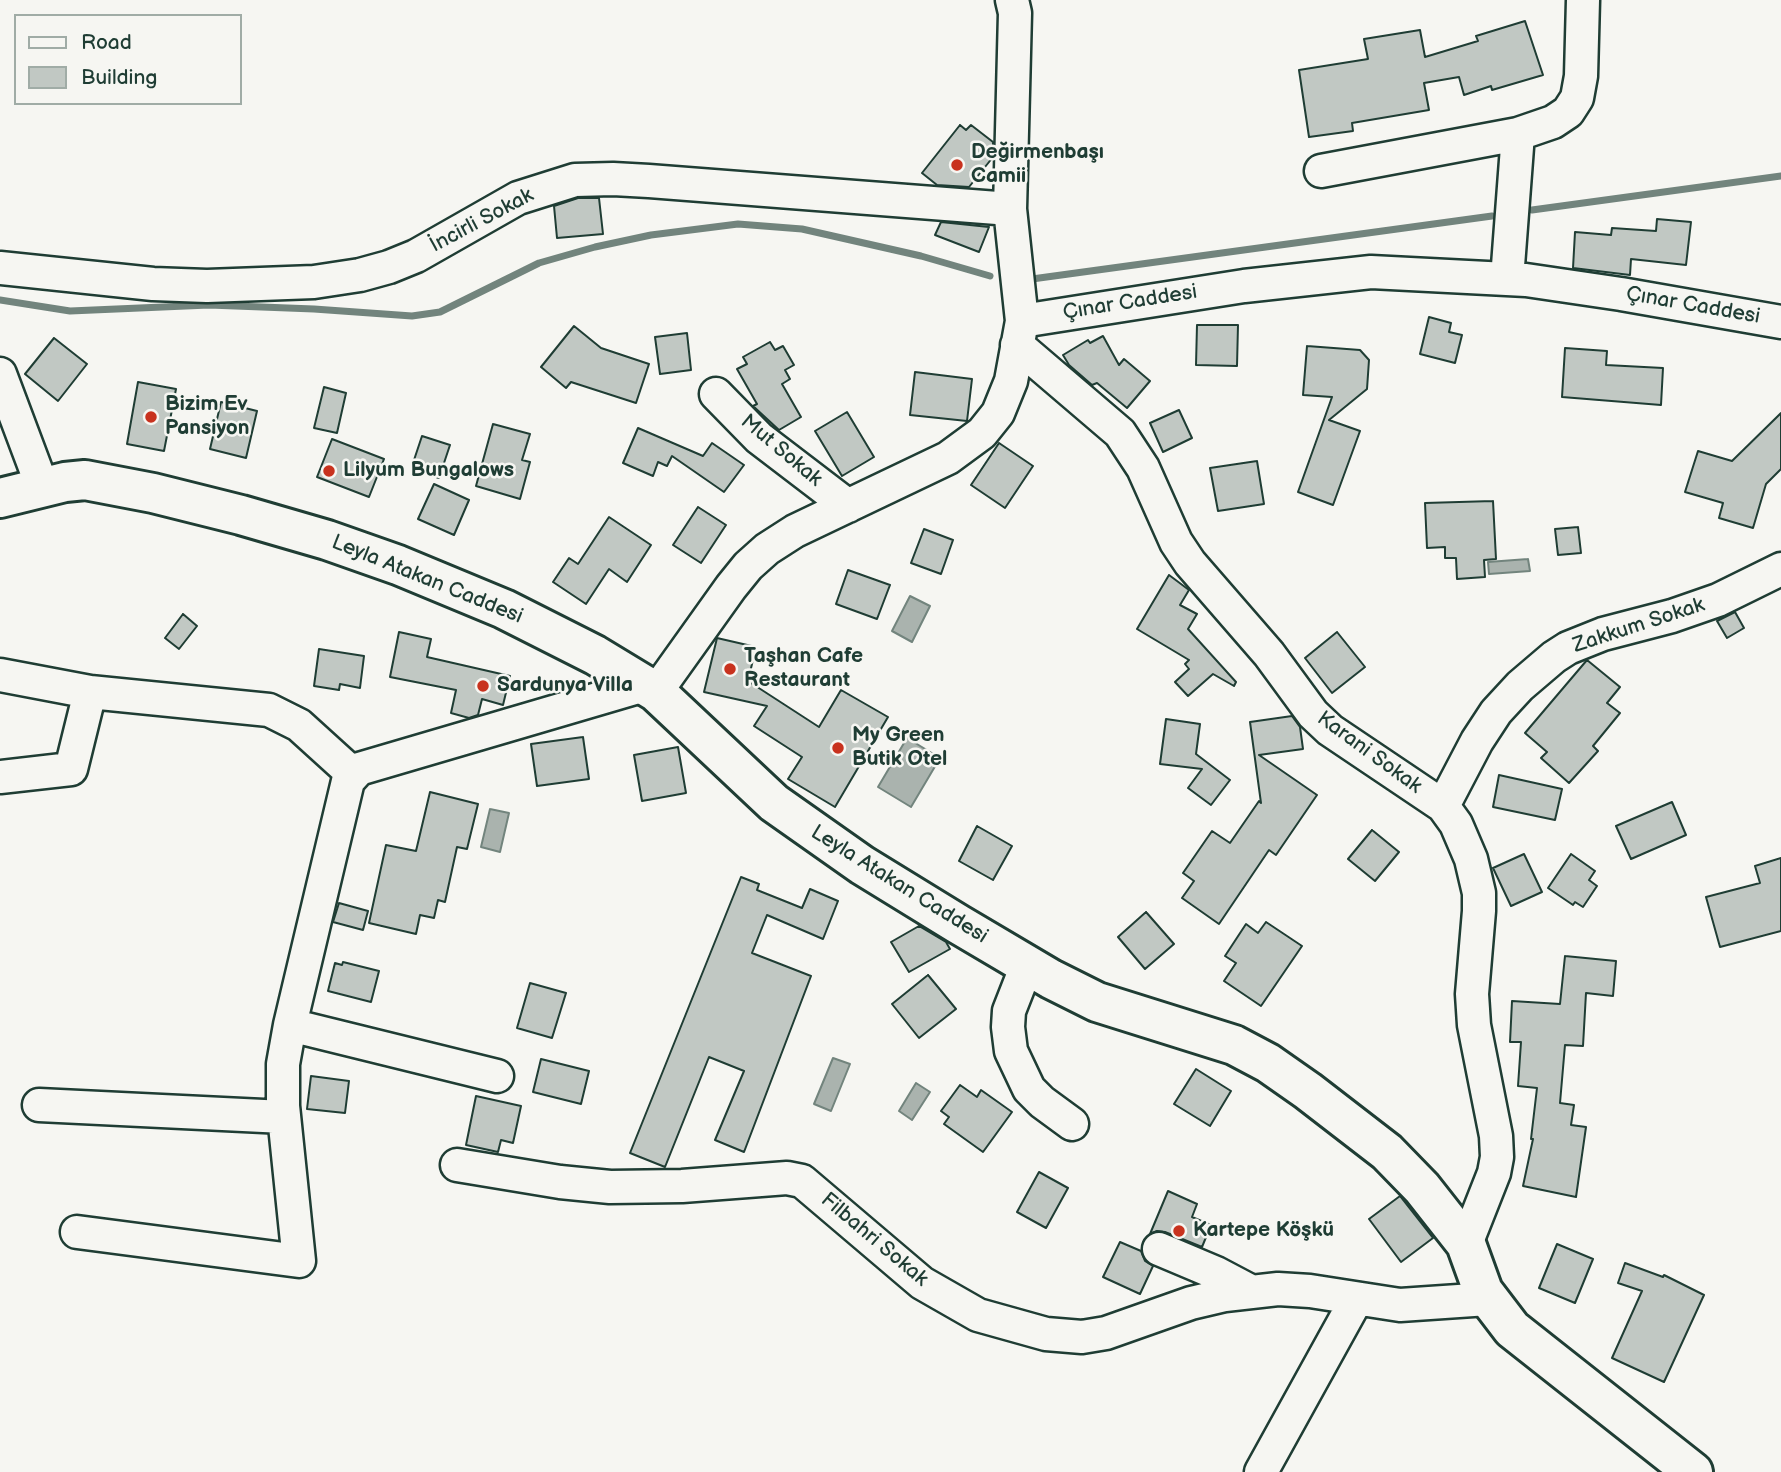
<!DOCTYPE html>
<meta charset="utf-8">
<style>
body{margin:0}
#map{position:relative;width:1781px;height:1472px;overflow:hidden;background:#f6f6f2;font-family:"Balsamiq Sans",sans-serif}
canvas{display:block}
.legend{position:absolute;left:14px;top:14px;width:228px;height:91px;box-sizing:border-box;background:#f6f6f2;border:2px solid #a0aca6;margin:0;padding:9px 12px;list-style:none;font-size:21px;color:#1f3d34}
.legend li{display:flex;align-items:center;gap:14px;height:35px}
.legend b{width:35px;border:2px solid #a0aca6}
</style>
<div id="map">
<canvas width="1781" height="1472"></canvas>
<ul class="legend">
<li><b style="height:9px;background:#f6f6f2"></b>Road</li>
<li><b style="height:19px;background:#c1c8c3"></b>Building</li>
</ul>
</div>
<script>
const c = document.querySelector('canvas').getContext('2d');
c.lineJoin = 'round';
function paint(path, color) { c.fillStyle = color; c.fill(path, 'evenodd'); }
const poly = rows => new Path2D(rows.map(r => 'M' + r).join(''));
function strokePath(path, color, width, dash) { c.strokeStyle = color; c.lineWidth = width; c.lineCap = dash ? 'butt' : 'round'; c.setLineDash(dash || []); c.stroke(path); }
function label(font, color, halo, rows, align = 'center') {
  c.font = font + ' "Balsamiq Sans",sans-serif'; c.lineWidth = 5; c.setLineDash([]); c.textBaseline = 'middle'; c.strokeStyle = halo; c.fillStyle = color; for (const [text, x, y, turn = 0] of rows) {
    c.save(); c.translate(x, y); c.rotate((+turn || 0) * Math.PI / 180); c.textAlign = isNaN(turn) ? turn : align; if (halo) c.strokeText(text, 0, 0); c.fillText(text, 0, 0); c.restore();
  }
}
const water = poly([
 [1528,559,1530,571,1489,574,1488,562,1528,559],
 [910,596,930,606,912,642,892,631,910,596],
 [907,738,940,758,911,807,878,787,907,738],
 [490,809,509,813,500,852,481,847,490,809],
 [833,1058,850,1064,831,1111,814,1104,833,1058],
 [916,1083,930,1092,912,1120,899,1111,916,1083]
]);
paint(water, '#aab3ae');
strokePath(water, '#72847d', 2);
strokePath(poly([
 [1532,210,1781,176],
 [1032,279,1492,216],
 [0,300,70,311,209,305,314,309,412,316,440,312,539,263,595,247,651,235,738,224,802,229,921,256,990,276]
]), '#72847d', 7);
const building = poly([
 [1525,21,1543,75,1492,90,1491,86,1464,95,1459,77,1424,83,1429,110,1352,123,1353,131,1309,137,1299,70,1368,59,1364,39,1420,30,1425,57,1478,41,1476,36,1525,21],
 [960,125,966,130,971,125,993,142,993,151,990,155,993,157,969,187,937,185,922,173,960,125],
 [578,198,599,198,603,234,557,238,554,206,578,198],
 [1657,219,1691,222,1686,265,1631,259,1630,275,1573,268,1575,232,1611,235,1612,228,1656,231,1657,219],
 [941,222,989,227,979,252,935,235,941,222],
 [1429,317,1451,323,1449,332,1462,335,1455,363,1420,354,1429,317],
 [1197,325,1238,325,1237,366,1196,365,1197,325],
 [574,326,601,348,649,364,636,403,571,382,566,388,541,367,574,326],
 [687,333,691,370,660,374,655,337,687,333],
 [1103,336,1119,365,1124,359,1150,381,1127,408,1097,383,1092,385,1069,365,1063,355,1088,340,1090,343,1103,336],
 [54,338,87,364,58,401,25,374,54,338],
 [770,342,775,350,783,346,794,365,785,370,790,379,782,384,801,417,779,430,753,406,757,404,737,369,747,364,743,357,770,342],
 [1307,346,1360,350,1369,360,1367,389,1329,420,1360,431,1333,505,1298,492,1332,397,1303,395,1307,346],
 [1565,348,1607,351,1606,365,1663,368,1661,405,1562,397,1565,348],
 [915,372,972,379,967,421,910,415,915,372],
 [138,382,176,389,164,451,127,444,138,382],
 [324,387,346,393,337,433,314,428,324,387],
 [221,402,257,411,246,458,210,449,221,402],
 [1179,410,1192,438,1163,452,1150,423,1179,410],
 [847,412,874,457,842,476,815,431,847,412],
 [1781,413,1781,469,1766,484,1753,528,1719,518,1723,503,1685,492,1698,451,1732,461,1781,413],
 [493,424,530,434,522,460,530,462,520,499,476,486,493,424],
 [638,428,703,456,712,443,744,465,724,492,672,456,667,466,658,462,653,476,623,463,638,428],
 [422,436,450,445,439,478,411,469,422,436],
 [332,439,384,459,369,497,317,477,332,439],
 [999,443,1033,466,1005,508,971,485,999,443],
 [1257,461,1264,504,1218,511,1210,468,1257,461],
 [434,484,469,500,454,535,418,519,434,484],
 [1493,501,1496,559,1484,560,1485,577,1457,579,1456,558,1445,558,1445,547,1427,548,1425,503,1493,501],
 [698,507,726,525,701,563,673,545,698,507],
 [609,517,651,545,627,582,609,569,586,604,553,582,569,558,578,564,609,517],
 [1578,527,1581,553,1558,555,1555,529,1578,527],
 [924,529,953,540,941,574,911,563,924,529],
 [848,570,890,585,877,619,836,604,848,570],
 [1169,575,1189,590,1180,605,1197,614,1188,629,1236,682,1234,686,1213,674,1188,696,1175,682,1189,669,1185,664,1189,660,1137,629,1169,575],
 [1735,612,1744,628,1727,638,1717,621,1735,612],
 [183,614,197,626,179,649,165,638,183,614],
 [399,632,431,639,427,657,510,676,503,705,482,699,478,715,469,718,451,713,456,690,390,677,399,632],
 [1337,632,1365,667,1332,693,1305,658,1337,632],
 [717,638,756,647,748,681,819,727,841,690,888,717,835,807,788,779,802,757,754,726,767,706,704,692,717,638],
 [319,649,364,656,360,688,340,684,339,690,314,686,319,649],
 [1587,660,1620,687,1607,703,1620,713,1593,746,1598,751,1569,783,1541,758,1547,752,1525,733,1587,660],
 [1292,716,1300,727,1303,749,1259,755,1317,795,1276,855,1269,850,1219,924,1182,898,1194,881,1183,873,1212,831,1230,843,1259,801,1261,803,1250,722,1292,716],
 [1166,719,1200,724,1196,754,1230,780,1211,805,1188,788,1202,769,1160,764,1166,719],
 [583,737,589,779,537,786,531,744,583,737],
 [678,747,686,793,642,801,634,755,678,747],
 [1499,775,1562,789,1555,820,1493,807,1499,775],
 [430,792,478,804,467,849,457,847,445,902,438,900,434,918,420,915,416,934,369,923,386,845,416,851,430,792],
 [1672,802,1686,835,1631,859,1616,826,1672,802],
 [977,826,1012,846,993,880,959,861,977,826],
 [1372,830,1399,852,1375,881,1348,859,1372,830],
 [1524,854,1542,892,1511,906,1493,868,1524,854],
 [1571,854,1595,871,1589,880,1597,886,1583,907,1575,902,1573,905,1548,888,1571,854],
 [1781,858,1781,931,1720,947,1706,897,1760,883,1755,866,1781,858],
 [741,877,759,884,757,890,802,908,810,889,838,901,823,939,767,915,752,953,811,976,744,1152,715,1140,744,1071,709,1057,665,1167,630,1153,741,877],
 [339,903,368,911,363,930,333,922,339,903],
 [1146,912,1174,944,1145,969,1118,937,1146,912],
 [1266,922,1302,946,1261,1006,1224,981,1236,963,1225,956,1246,924,1258,933,1266,922],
 [919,926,946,942,950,949,909,972,891,942,919,926],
 [1565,956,1616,961,1613,996,1586,993,1583,1046,1565,1045,1560,1103,1574,1105,1571,1125,1586,1127,1576,1197,1523,1186,1533,1139,1531,1139,1537,1088,1518,1086,1521,1042,1510,1042,1512,1001,1560,1004,1565,956],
 [343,962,379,971,371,1002,328,991,335,963,342,965,343,962],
 [928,975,956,1009,919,1038,892,1004,928,975],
 [530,983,566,993,552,1038,517,1028,530,983],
 [541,1059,589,1071,581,1104,533,1092,541,1059],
 [1196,1069,1231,1091,1210,1126,1174,1104,1196,1069],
 [311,1076,349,1081,345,1113,307,1109,311,1076],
 [960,1085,977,1097,981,1090,1012,1112,983,1152,944,1124,949,1117,941,1111,960,1085],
 [476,1096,521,1106,513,1143,501,1140,498,1152,466,1145,476,1096],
 [1039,1172,1068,1188,1046,1228,1017,1212,1039,1172],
 [1168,1191,1197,1204,1192,1217,1211,1225,1202,1247,1165,1232,1157,1231,1150,1234,1168,1191],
 [1400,1196,1433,1238,1401,1262,1369,1219,1400,1196],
 [1120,1242,1141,1251,1145,1261,1153,1266,1140,1294,1103,1277,1120,1242],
 [1557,1244,1593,1259,1575,1303,1539,1288,1557,1244],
 [1625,1263,1663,1277,1664,1275,1704,1295,1664,1382,1612,1358,1642,1291,1618,1283,1625,1263]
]);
paint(building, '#c1c8c3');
strokePath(building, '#1f3d34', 2);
const minor = poly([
 [1518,134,1553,122,1568,112,1577,98,1581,76,1583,0],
 [1321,171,1518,134,1507,279],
 [0,268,153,284,207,286,314,282,360,275,389,267,416,256,518,198,575,180,613,179,649,181,1010,209],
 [1022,321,1244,286,1371,272,1526,280,1621,294,1781,322],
 [1017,345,1120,433,1143,468,1176,542,1190,563,1269,654,1313,714,1330,730,1443,806,1456,824,1471,859,1479,893,1479,911,1472,994,1474,1025,1496,1136,1497,1157,1494,1173,1466,1244],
 [0,374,42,486],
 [716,394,759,438,848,506],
 [0,675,90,692],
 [656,692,731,587,748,566,767,549,795,531,948,458,982,433,998,413,1011,381,1022,321,1010,209,1015,13,1012,0],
 [0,777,71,769,90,692,269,710,299,725,353,774],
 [1443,806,1477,741,1496,712,1520,686,1554,657,1568,648,1603,634,1672,616,1718,600,1781,569],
 [1027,965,1009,1011,1008,1027,1011,1051,1029,1089,1042,1102,1072,1124],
 [290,1025,497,1076],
 [39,1105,284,1117],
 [457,1165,560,1182,610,1187,682,1186,787,1178,802,1181,922,1283,978,1315,1046,1334,1082,1337,1106,1333,1191,1303,1225,1295,1278,1289,1310,1291,1400,1305,1488,1299],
 [77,1232,299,1261,283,1106,283,1064,290,1025,348,781,359,769,645,685],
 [1159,1249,1216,1273,1252,1292],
 [1261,1472,1356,1300]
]);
const major = poly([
 [0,498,65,482,85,480,153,493,241,515,327,540,398,565,504,609,595,655,656,692,774,803,862,865,958,924,1051,979,1097,1002,1234,1045,1268,1063,1308,1091,1387,1152,1422,1188,1466,1244,1483,1291,1512,1329,1693,1472]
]);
strokePath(minor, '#1f3d34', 37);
strokePath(major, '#1f3d34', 44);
strokePath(minor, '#f6f6f2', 32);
strokePath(major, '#f6f6f2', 38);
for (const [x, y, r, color] of [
 [957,165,7,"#c8321e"],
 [151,417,7,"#c8321e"],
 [329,471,7,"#c8321e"],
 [730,669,7,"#c8321e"],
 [483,686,7,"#c8321e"],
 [838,748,7,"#c8321e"],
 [1179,1231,7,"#c8321e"]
]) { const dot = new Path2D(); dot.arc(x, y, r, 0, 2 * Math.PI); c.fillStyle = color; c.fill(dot); strokePath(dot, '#f6f6f2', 2.5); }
label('bold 21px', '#1f3d34', '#f6f6f2', [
 ["Değirmenbaşı",971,153],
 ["Camii",971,177],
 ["Bizim Ev",165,405],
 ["Pansiyon",165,429],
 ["Lilyum Bungalows",343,471],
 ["Taşhan Cafe",744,657],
 ["Restaurant",744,681],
 ["Sardunya Villa",497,686],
 ["My Green",852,736],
 ["Butik Otel",852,760],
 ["Kartepe Köşkü",1193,1231]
], 'left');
label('21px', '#1f3d34', '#f6f6f2', [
 ["İncirli Sokak",482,221,-28],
 ["Çınar Caddesi",1130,303,-9],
 ["Çınar Caddesi",1693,306,10],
 ["Mut Sokak",781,451,40],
 ["Leyla Atakan Caddesi",427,580,22],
 ["Zakkum Sokak",1639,626,-18],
 ["Karani Sokak",1369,753,36],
 ["Leyla Atakan Caddesi",899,885,32],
 ["Filbahri Sokak",874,1240,40]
]);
</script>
